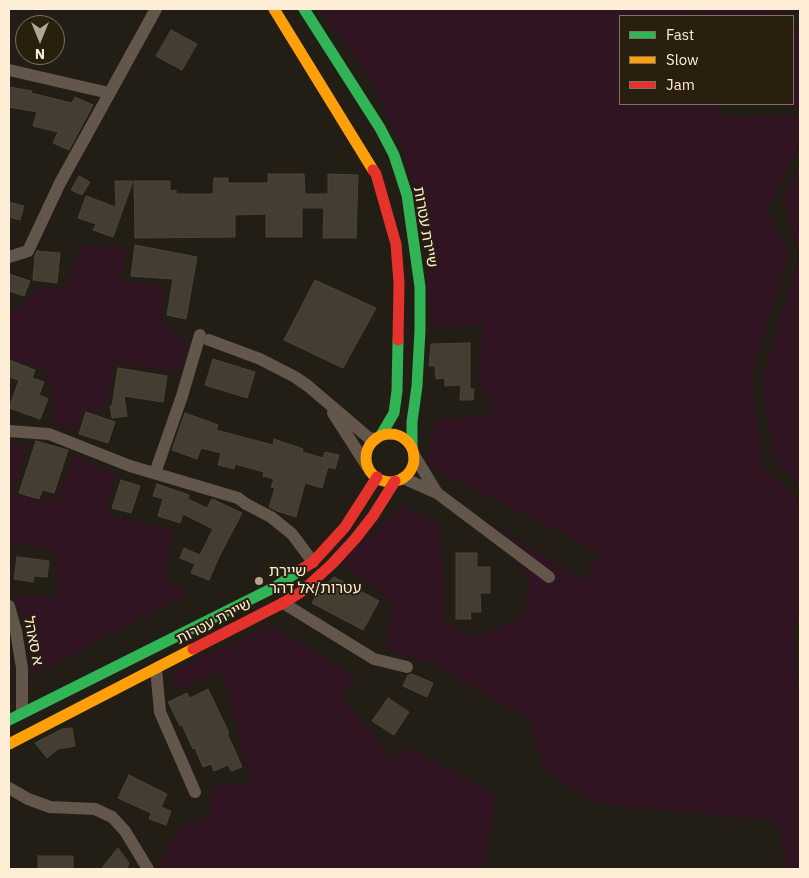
<!DOCTYPE html>
<meta charset="utf-8">
<style>
body{margin:0}
#map{position:relative;width:809px;height:878px;overflow:hidden;background:#221e15;font-family:"IBM Plex Sans",sans-serif}
canvas{display:block}
.frame{position:absolute;inset:0;border:10px solid #ffeed6;pointer-events:none}
.legend{position:absolute;left:619px;top:15px;width:175px;height:90px;box-sizing:border-box;background:#281f0f;border:1px solid #7e725f;margin:0;padding:6px 9px;list-style:none;font-size:15px;color:#ffeed6}
.legend li{display:flex;align-items:center;gap:10px;height:25px}
.legend b{width:25px;border:1px solid #7e725f}
.north{position:absolute;left:15px;top:15px;width:50px;height:50px;box-sizing:border-box;background:#281f0f;border:1px solid #7e725f;border-radius:50%;rotate:180deg;font-size:14px;font-weight:700;line-height:20px;text-align:center;color:#ffeed6}
.north::after{content:'';display:block;margin:auto;width:18px;height:22px;background:#b2a592;clip-path:polygon(50% 0,100% 100%,50% 72%,0 100%)}
</style>
<div id="map">
<canvas width="809" height="878"></canvas>
<div class="frame"></div>
<ul class="legend">
<li><b style="height:6px;background:#30b455"></b>Fast</li>
<li><b style="height:6px;background:#ff9f0a"></b>Slow</li>
<li><b style="height:6px;background:#e5322d"></b>Jam</li>
</ul>
<div class="north">N</div>
</div>
<script>
const c = document.querySelector('canvas').getContext('2d');
c.lineJoin = 'round';
function paint(path, color) { c.fillStyle = color; c.fill(path, 'evenodd'); }
const poly = rows => new Path2D(rows.map(r => 'M' + r).join(''));
function strokePath(path, color, width, dash) { c.strokeStyle = color; c.lineWidth = width; c.lineCap = dash ? 'butt' : 'round'; c.setLineDash(dash || []); c.stroke(path); }
function label(font, color, halo, rows, align = 'center') {
  c.font = font + ' "IBM Plex Sans","Noto Sans Hebrew",sans-serif'; c.lineWidth = 4; c.setLineDash([]); c.textBaseline = 'middle'; c.strokeStyle = halo; c.fillStyle = color; for (const [text, x, y, turn = 0] of rows) {
    c.save(); c.translate(x, y); c.rotate((+turn || 0) * Math.PI / 180); c.textAlign = isNaN(turn) ? turn : align; if (halo) c.strokeText(text, 0, 0); c.fillText(text, 0, 0); c.restore();
  }
}
paint(poly([
 [319,9,688,9,689,16,620,16,620,104,717,104,723,117,800,115,800,146,767,208,789,254,751,375,763,468,800,500,800,620,793,625,797,684,800,687,800,869,787,869,777,821,598,804,544,770,530,720,434,664,385,648,392,603,339,561,402,505,440,525,446,624,474,638,524,617,530,581,488,523,584,581,600,553,426,464,436,420,496,414,478,382,483,325,431,327,424,240,404,152,370,79],
 [697,9,778,9,786,16,698,16],
 [793,22,800,30,800,108,754,104,793,104],
 [800,166,800,487,773,458,763,381,799,254,783,196],
 [81,245,126,248,122,280,164,287,162,320,188,344,180,372,120,364,115,367,109,396,98,413,84,408,76,432,50,421,55,403,44,368,9,359,9,312,19,308,41,285,64,288],
 [9,444,29,444,11,493,43,503,46,498,57,500,74,455,116,475,106,514,175,531,163,576,188,594,31,676,22,617,14,596,58,596,56,551,9,542],
 [269,625,355,676,341,698,394,759,410,748,496,795,484,869,161,869,157,865,181,827,209,815,211,787,251,783,223,672,175,690,173,670]
]), '#301422');
const building = poly([
 [171,30,197,44,182,70,156,56,171,30],
 [9,87,32,91,31,93,72,103,75,97,93,105,69,150,53,143,58,132,33,126,37,112,9,107,9,87],
 [268,174,304,174,305,194,328,194,328,174,358,175,356,238,323,238,324,208,302,208,302,237,266,237,266,214,235,215,235,237,135,238,134,181,170,181,170,191,176,190,176,194,213,194,214,178,228,178,228,183,268,183,268,174],
 [79,176,90,182,82,195,71,190,79,176],
 [115,181,133,181,113,237,93,230,96,224,78,218,86,196,116,207,115,181],
 [9,202,24,206,20,220,9,217,9,202],
 [135,245,197,257,186,319,167,315,173,279,131,276,135,245],
 [37,251,60,253,57,283,33,280,35,255,37,251],
 [9,274,30,281,24,296,9,291,9,274],
 [315,280,376,308,343,368,284,340,315,280],
 [470,343,470,389,474,389,473,400,460,400,461,385,445,386,445,378,436,379,435,366,429,366,431,344,470,343],
 [213,359,255,372,247,398,205,385,213,359],
 [9,360,35,370,32,378,44,382,39,395,48,399,40,419,9,408,19,380,9,377,9,360],
 [118,368,167,376,163,402,124,396,127,416,112,418,110,406,112,406,118,368],
 [86,412,115,422,108,443,79,434,86,412],
 [185,413,218,425,216,430,273,445,274,439,303,449,302,452,323,458,325,452,339,455,335,469,328,467,322,488,305,483,296,517,277,511,269,507,275,488,271,487,274,479,263,476,264,472,235,464,234,469,218,465,221,453,201,448,197,459,172,450,185,413],
 [36,441,68,450,54,493,42,490,39,499,19,493,36,441],
 [121,480,140,486,131,513,112,508,121,480],
 [157,484,189,495,188,499,207,508,212,499,242,513,219,557,209,580,191,573,195,564,180,558,184,548,200,555,213,529,183,514,180,523,158,516,163,499,153,496,157,484],
 [456,553,477,553,477,567,490,567,490,593,480,593,481,612,470,612,471,619,456,619,456,553],
 [17,557,49,561,47,577,34,576,33,582,14,579,17,557],
 [334,577,379,601,363,630,312,603,318,592,334,577],
 [412,674,433,683,427,697,403,686,408,675,412,674],
 [208,689,229,733,227,733,242,767,231,771,228,765,214,771,211,764,203,767,195,748,193,749,182,725,180,726,168,702,187,693,190,698,208,689],
 [388,698,409,712,394,735,372,721,388,698],
 [72,728,75,746,58,749,47,758,35,743,62,729,72,728],
 [129,775,167,794,161,807,171,811,166,825,149,819,151,813,118,798,129,775],
 [118,848,129,863,127,869,101,869,118,848],
 [38,856,73,856,73,869,38,869,38,856]
]);
paint(building, '#443e32');
strokePath(building, '#4c4537', 1);
strokePath(poly([
 [9,70,109,93],
 [9,257,28,251,60,183,156,9],
 [209,340,260,359,295,377,308,386,369,438,376,439],
 [333,413,367,466],
 [9,431,49,434,130,466,238,498,246,504,271,517,292,534,313,562],
 [414,455,437,493],
 [155,473,182,396,200,335],
 [403,478,437,493,549,577],
 [283,603,374,659,407,667],
 [9,606,16,631,22,668,22,712],
 [156,669,160,712,195,792],
 [9,788,28,799,50,807,95,809,112,817,125,831,148,869]
]), '#63564a', 12);
strokePath(poly([
 [304,9,380,128,394,155,407,195,420,287,420,330,417,386,412,422,412,447],
 [381,435,394,413,397,391,398,340],
 [9,720,275,587,302,569]
]), '#30b455', 11);
strokePath(poly([
 [274,9,373,170],
 '366 458a24 24 0 1 1 48 0a24 24 0 1 1-48 0Z',
 [9,744,193,649]
]), '#ff9f0a', 11);
strokePath(poly([
 [373,170,376,174,396,244,399,283,398,340],
 [302,569,313,562,345,527,377,477],
 [193,649,283,603,301,592,332,564,355,539,373,516,395,481]
]), '#e5322d', 11);
for (const [x, y, r, color] of [
 [259,581,5,"#b2a592"]
]) { const dot = new Path2D(); dot.arc(x, y, r, 0, 2 * Math.PI); c.fillStyle = color; c.fill(dot); strokePath(dot, '#281f0f', 2); }
label('15px', '#ffeed6', '#281f0f', [
 ["שיירת עטרות",425,227,80],
 ["שיירת עטרות",214,622,-27],
 ["א סאהל",33,641,79]
]);
label('15px', '#ffeed6', '#281f0f', [
 ["שיירת",269,572],
 ["עטרות/אל דהר",269,589]
], 'left');
</script>
